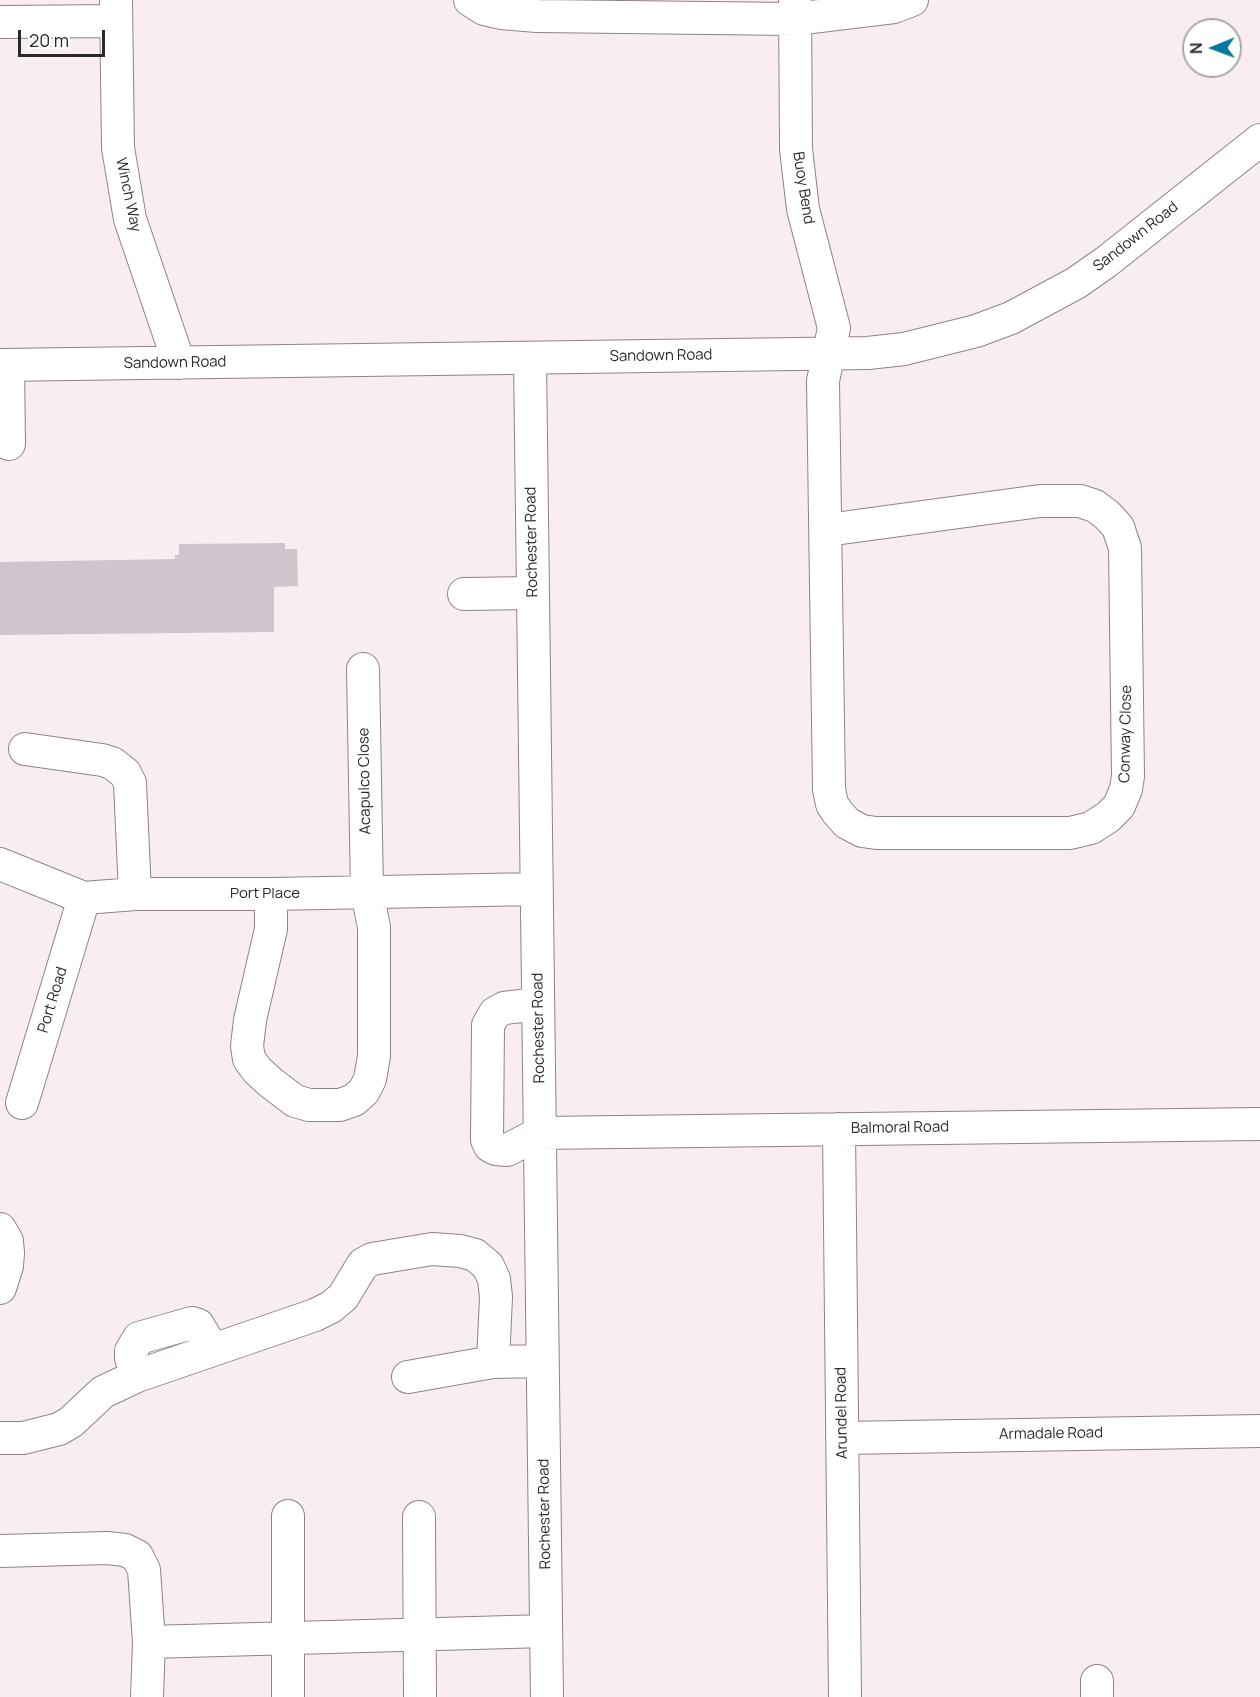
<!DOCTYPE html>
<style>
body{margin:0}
#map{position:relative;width:1260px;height:1697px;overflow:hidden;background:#f8edf0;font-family:Manrope,sans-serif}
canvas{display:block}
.north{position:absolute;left:1182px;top:18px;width:60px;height:60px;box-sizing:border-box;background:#fff;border:2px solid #aba9a9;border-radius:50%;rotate:269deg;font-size:16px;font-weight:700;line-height:24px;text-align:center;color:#2c2829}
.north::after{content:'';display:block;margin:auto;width:21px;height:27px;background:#0577a1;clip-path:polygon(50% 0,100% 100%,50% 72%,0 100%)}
.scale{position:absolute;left:18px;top:30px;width:87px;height:27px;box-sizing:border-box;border:3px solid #2c2829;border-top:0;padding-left:8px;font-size:18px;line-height:21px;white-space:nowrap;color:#2c2829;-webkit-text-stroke:4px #fff;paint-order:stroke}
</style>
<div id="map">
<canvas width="1260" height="1697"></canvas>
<div class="north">N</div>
<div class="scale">20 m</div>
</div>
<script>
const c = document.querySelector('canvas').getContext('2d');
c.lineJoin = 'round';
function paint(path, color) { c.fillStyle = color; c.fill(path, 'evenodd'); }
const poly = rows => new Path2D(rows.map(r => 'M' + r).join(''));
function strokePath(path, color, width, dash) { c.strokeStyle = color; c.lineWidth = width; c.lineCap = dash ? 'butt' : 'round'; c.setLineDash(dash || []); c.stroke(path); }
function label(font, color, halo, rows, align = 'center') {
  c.font = font + ' Manrope,sans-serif'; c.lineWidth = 5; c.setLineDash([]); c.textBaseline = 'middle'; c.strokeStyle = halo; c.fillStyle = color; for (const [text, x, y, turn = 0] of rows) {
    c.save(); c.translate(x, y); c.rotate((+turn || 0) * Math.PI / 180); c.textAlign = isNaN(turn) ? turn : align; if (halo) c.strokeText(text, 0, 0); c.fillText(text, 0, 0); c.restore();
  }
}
paint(poly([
 [285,543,285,549,297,549,298,586,274,587,274,632,0,635,0,562,175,559,175,555,179,555,179,544]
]), '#cfc6cd');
const minor = poly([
 [116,0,118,148,130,219,179,363],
 [470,0,484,9,501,13,537,16,795,19,894,7,912,0],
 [795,0,796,149,803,209,834,328,823,381,829,789,832,804,838,813,847,823,862,831,876,833,1070,833,1091,828,1108,817,1119,806,1126,789,1128,776,1125,548,1118,527,1107,515,1095,506,1080,501,1040,501,827,530],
 [0,22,116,21],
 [530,358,547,1697],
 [0,365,868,353,904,349,976,331,1011,318,1076,283,1106,262,1260,140],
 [8,365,9,444],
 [464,594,533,593],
 [25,749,102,760,112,763,125,773,130,783,135,894],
 [0,864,84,898,135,894,271,894,537,889],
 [271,894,271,929,250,1020,247,1046,249,1059,257,1070,270,1082,295,1101,309,1105,340,1105,354,1100,364,1091,370,1079,374,1056,374,927,367,892,363,669],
 [538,1004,504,1008,495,1013,488,1025,487,1140,490,1146,496,1149,507,1150,540,1133,1260,1124],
 [22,1103,84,898],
 [839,1129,845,1697],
 [0,1229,7,1241,8,1253,7,1266,0,1288],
 [137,1376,131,1358,131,1351,139,1338,192,1323,198,1325,213,1350],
 [408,1377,493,1362,543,1361],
 [0,1438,23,1438,59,1429,71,1422,103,1392,137,1376,315,1315,331,1307,343,1297,363,1264,372,1259,432,1249,460,1251,475,1255,488,1266,494,1279,496,1297,493,1362],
 [842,1438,1260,1431],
 [288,1516,288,1697],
 [419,1517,420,1697],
 [0,1551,107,1548,125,1550,137,1556,144,1570,149,1642,147,1697],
 [149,1642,546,1631],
 [1097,1681,1097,1697]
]);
strokePath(minor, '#8e8487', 34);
strokePath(minor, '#fff', 32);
label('15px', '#2c2829', '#fff', [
 ["Buoy Bend",803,188,81],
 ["Winch Way",128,195,78],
 ["Sandown Road",1136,237,-38],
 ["Sandown Road",661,356,-1],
 ["Sandown Road",175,363,-1],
 ["Rochester Road",532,542,-91],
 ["Conway Close",1126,734,-89],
 ["Acapulco Close",365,781,-91],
 ["Port Place",265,894],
 ["Port Road",53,1000,-73],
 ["Rochester Road",539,1028,-91],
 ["Balmoral Road",900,1128,-1],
 ["Arundel Road",842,1413,-91],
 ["Armadale Road",1051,1434,-1],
 ["Rochester Road",545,1514,-91]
]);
</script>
